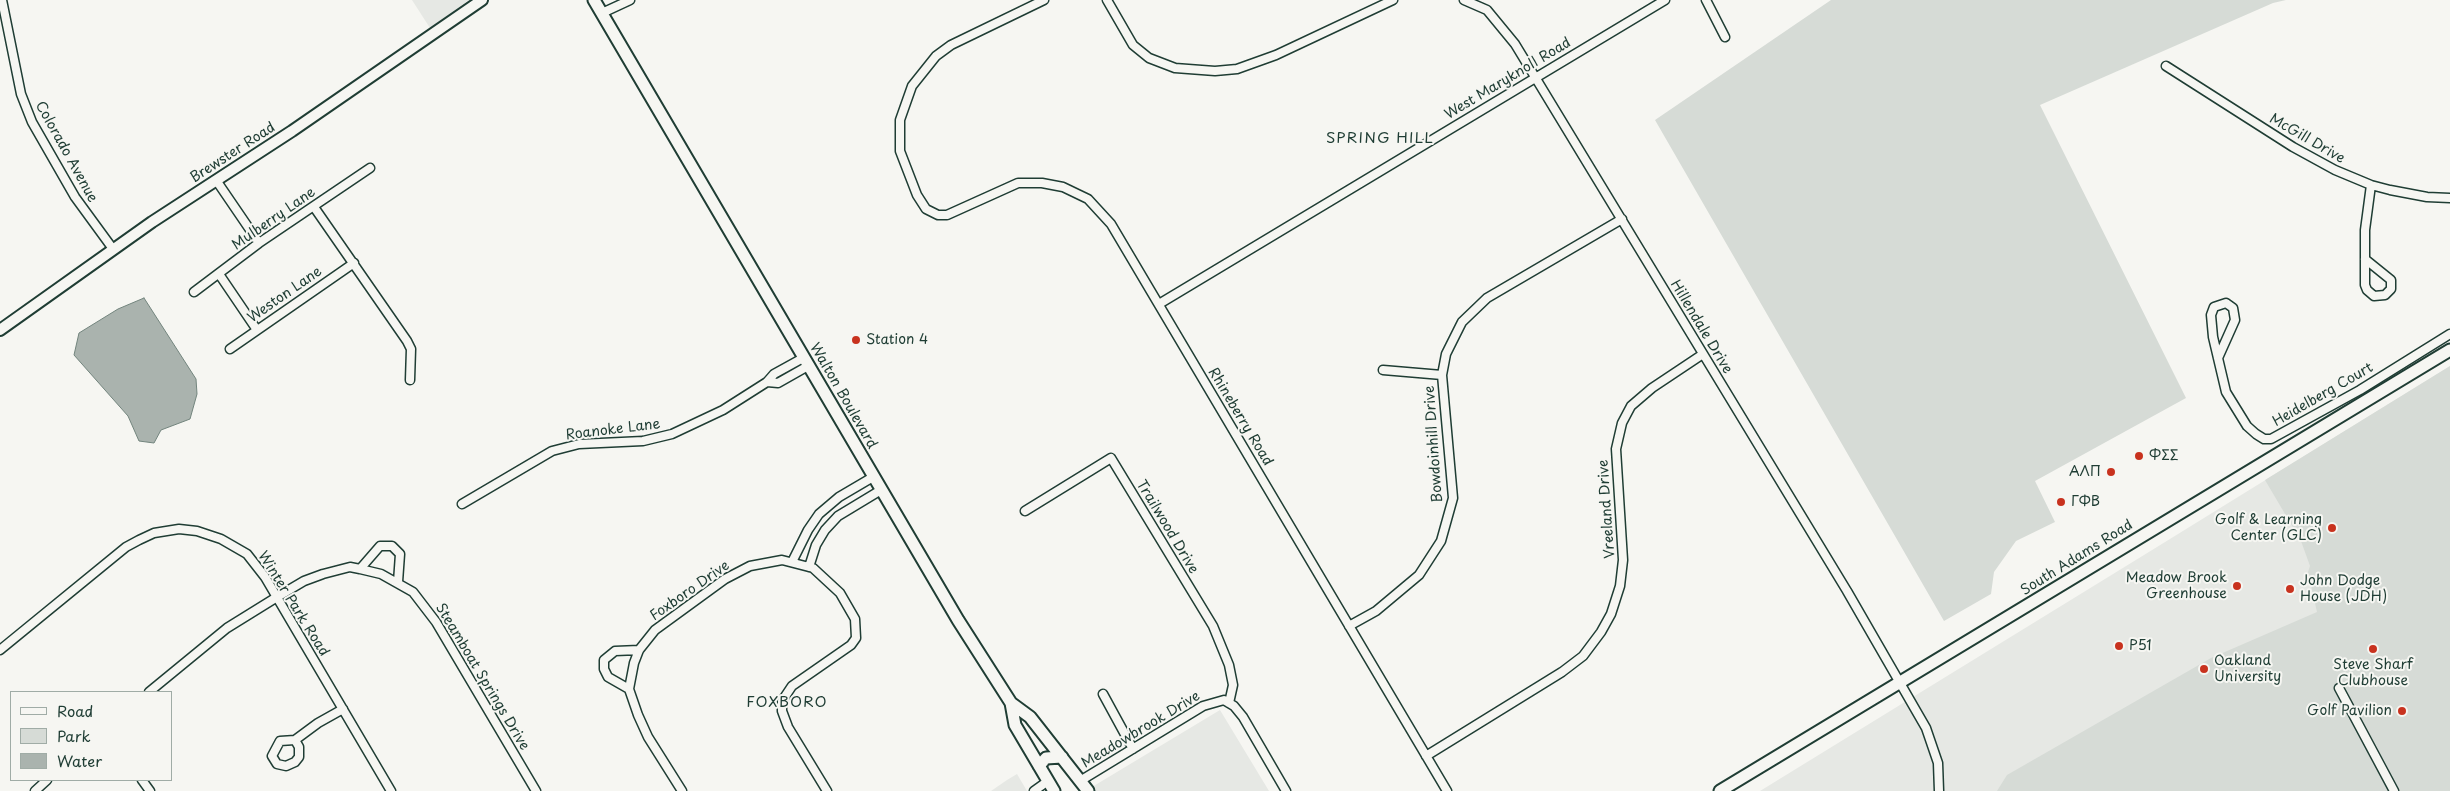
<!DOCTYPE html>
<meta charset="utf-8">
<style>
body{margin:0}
#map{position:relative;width:2450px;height:791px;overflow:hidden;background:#f6f6f2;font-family:"Playpen Sans",sans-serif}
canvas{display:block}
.legend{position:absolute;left:10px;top:691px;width:162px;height:90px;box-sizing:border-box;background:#f6f6f2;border:1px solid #a0aca6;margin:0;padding:6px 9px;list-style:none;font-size:15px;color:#1f3d34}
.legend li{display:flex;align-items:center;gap:10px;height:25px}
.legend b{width:25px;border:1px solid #a0aca6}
</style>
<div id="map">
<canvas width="2450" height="791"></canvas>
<ul class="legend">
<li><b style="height:6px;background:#f6f6f2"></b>Road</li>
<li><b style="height:14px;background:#d6dbd6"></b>Park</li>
<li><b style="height:14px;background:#aab3ae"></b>Water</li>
</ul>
</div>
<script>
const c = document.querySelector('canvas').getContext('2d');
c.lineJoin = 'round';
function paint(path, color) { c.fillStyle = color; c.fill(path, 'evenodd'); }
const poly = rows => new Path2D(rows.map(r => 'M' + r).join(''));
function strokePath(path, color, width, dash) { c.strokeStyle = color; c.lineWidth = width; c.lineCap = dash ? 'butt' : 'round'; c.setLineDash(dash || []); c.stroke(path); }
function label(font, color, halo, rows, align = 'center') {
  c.font = font + ' "Playpen Sans",sans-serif'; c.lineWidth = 4; c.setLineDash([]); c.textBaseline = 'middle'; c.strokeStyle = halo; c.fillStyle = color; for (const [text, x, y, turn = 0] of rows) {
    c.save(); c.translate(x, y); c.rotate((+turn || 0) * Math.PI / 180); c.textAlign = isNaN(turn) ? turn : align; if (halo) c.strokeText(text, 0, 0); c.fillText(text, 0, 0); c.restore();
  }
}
paint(poly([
 [412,0,469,0,430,28],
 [2450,366,2450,791,1760,791,2157,547],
 [1220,710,1269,791,1095,791,1092,787],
 [1017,774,1027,791,991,791,1007,780]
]), '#e6e8e4');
paint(poly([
 [1831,0,2286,0,2273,3,2040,105,2186,398,2035,481,2055,522,2016,541,1994,572,1991,594,1944,621,1655,120],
 [2450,366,2450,791,1997,791,2007,775,2211,658,2317,612,2308,572,2310,566,2301,541,2265,480]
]), '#d6dbd6');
const water = poly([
 [144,298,196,379,197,394,190,419,161,430,154,443,139,441,128,416,74,355,79,333,118,309,144,298]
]);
paint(water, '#aab3ae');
strokePath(water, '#72847d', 1);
const minor = poly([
 [2,0,21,94,32,122,75,197,113,249],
 [1044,0,951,45,936,56,912,86,900,120,900,151,917,195,926,209,938,215,947,215,1018,183,1042,183,1063,187,1088,199,1111,224,1447,791],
 [1107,0,1133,45,1149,58,1175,68,1215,71,1237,69,1276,55,1393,0],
 [1464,0,1487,10,1515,44,1847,591,1926,728,1938,763,1939,791],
 [1706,0,1725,37],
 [602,13,630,0],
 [2166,66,2293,147,2335,170,2371,185,2390,190,2427,197,2450,198],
 [216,180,259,243],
 [314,207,407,341,411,349,410,380],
 [2365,259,2391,280,2391,289,2385,295,2374,296,2367,290,2365,285,2365,230,2371,185],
 [219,274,257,330],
 [194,292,259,243,370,168],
 [1159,304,1665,0],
 [230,349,354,263],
 [2218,358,2235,320,2233,308,2226,303,2214,307,2211,315,2213,337,2226,392,2247,426,2256,434,2264,439,2271,439,2360,390,2450,334],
 [1383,370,1442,375],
 [767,382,778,383,808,366],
 [462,504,552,451,579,444,643,441,672,434,723,410,767,382,774,374,803,358],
 [1025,511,1111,458,1213,626,1229,665,1233,685,1229,703],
 [792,562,808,530,819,514,839,497,873,477],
 [809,567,816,545,825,530,838,516,881,490],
 [360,569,380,546,392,546,400,554,398,582],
 [1349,626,1376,611,1419,575,1441,541,1453,498,1442,375,1446,354,1462,322,1487,298,1622,219],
 [0,650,126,547,139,540,154,533,179,529,197,531,221,539,247,554,265,577,391,791],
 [2339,688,2394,791],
 [629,689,608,677,604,669,604,660,615,651,639,650],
 [149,692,227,628,277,597,304,581,323,574,350,567,360,569,381,574,413,592,436,622,536,791],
 [1103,694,1133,749],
 [295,740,299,747,299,757,295,762,286,766,277,764,272,756,280,741,295,740,318,723,343,709],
 [1426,756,1562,672,1583,656,1601,632,1611,614,1620,586,1623,560,1616,449,1622,423,1631,406,1652,388,1703,354],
 [142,780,150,791],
 [1080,781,1203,706,1224,700,1234,706,1243,717,1286,791],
 [35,791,47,780],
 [682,791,648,737,638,715,629,689,634,663,639,650,655,630,725,579,750,566,782,560,813,568,840,593,855,619,856,638,851,645,792,686,782,701,782,711,788,727,827,791],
 [1034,791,1048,781]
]);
const tertiary = poly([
 [0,330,152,222,292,131,482,0]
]);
const secondary = poly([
 [594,0,958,620,1011,703,1030,717,1088,791],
 [1011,703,1015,725,1054,791],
 [1039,766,1046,758,1062,757],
 [1720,791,2450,350]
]);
strokePath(minor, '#1f3d34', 11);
strokePath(tertiary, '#1f3d34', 14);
strokePath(secondary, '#1f3d34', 15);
strokePath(minor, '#f6f6f2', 8);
strokePath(tertiary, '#f6f6f2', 10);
strokePath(secondary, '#f6f6f2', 11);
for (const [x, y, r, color] of [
 [856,340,5,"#c8321e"],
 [2139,456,5,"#c8321e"],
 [2111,472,5,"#c8321e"],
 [2061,502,5,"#c8321e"],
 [2332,528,5,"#c8321e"],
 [2237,586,5,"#c8321e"],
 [2290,589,5,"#c8321e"],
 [2119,646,5,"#c8321e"],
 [2373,649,5,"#c8321e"],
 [2204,669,5,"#c8321e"],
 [2402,711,5,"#c8321e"]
]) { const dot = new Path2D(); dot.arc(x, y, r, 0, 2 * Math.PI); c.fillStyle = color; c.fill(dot); strokePath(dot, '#f6f6f2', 2); }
label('14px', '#1f3d34', '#f6f6f2', [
 ["West Maryknoll Road",1508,79,-31],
 ["McGill Drive",2307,139,30],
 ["Colorado Avenue",66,152,61],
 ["Brewster Road",233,153,-33],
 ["Mulberry Lane",274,219,-35],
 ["Weston Lane",285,295,-35],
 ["Hillendale Drive",1701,327,59],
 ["Heidelberg Court",2323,395,-30],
 ["Walton Boulevard",843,396,60],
 ["Rhineberry Road",1240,417,59],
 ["Roanoke Lane",613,430,-7],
 ["Bowdoinhill Drive",1434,444,-94],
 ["Vreeland Drive",1607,509,-94],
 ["Trailwood Drive",1167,527,59],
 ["South Adams Road",2077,558,-32],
 ["Foxboro Drive",690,591,-35],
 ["Winter Park Road",293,604,58],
 ["Steamboat Springs Drive",482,677,59],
 ["Meadowbrook Drive",1141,730,-31]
]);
label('14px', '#1f3d34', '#f6f6f2', [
 ["Station 4",866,340],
 ["ΦΣΣ",2149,456],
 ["AΛΠ",2101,472,"right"],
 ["ΓΦB",2071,502],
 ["Golf & Learning",2322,520,"right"],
 ["Center (GLC)",2322,536,"right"],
 ["Meadow Brook",2227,578,"right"],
 ["Greenhouse",2227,594,"right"],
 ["John Dodge",2300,581],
 ["House (JDH)",2300,597],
 ["P51",2129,646],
 ["Oakland",2214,661],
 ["University",2214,677],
 ["Steve Sharf",2373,665,"center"],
 ["Clubhouse",2373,681,"center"],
 ["Golf Pavilion",2392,711,"right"]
], 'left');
c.letterSpacing = '1px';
label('15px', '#1f3d34', '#f6f6f2', [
 ["SPRING HILL",1380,139],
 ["FOXBORO",787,703]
]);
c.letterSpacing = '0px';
</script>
